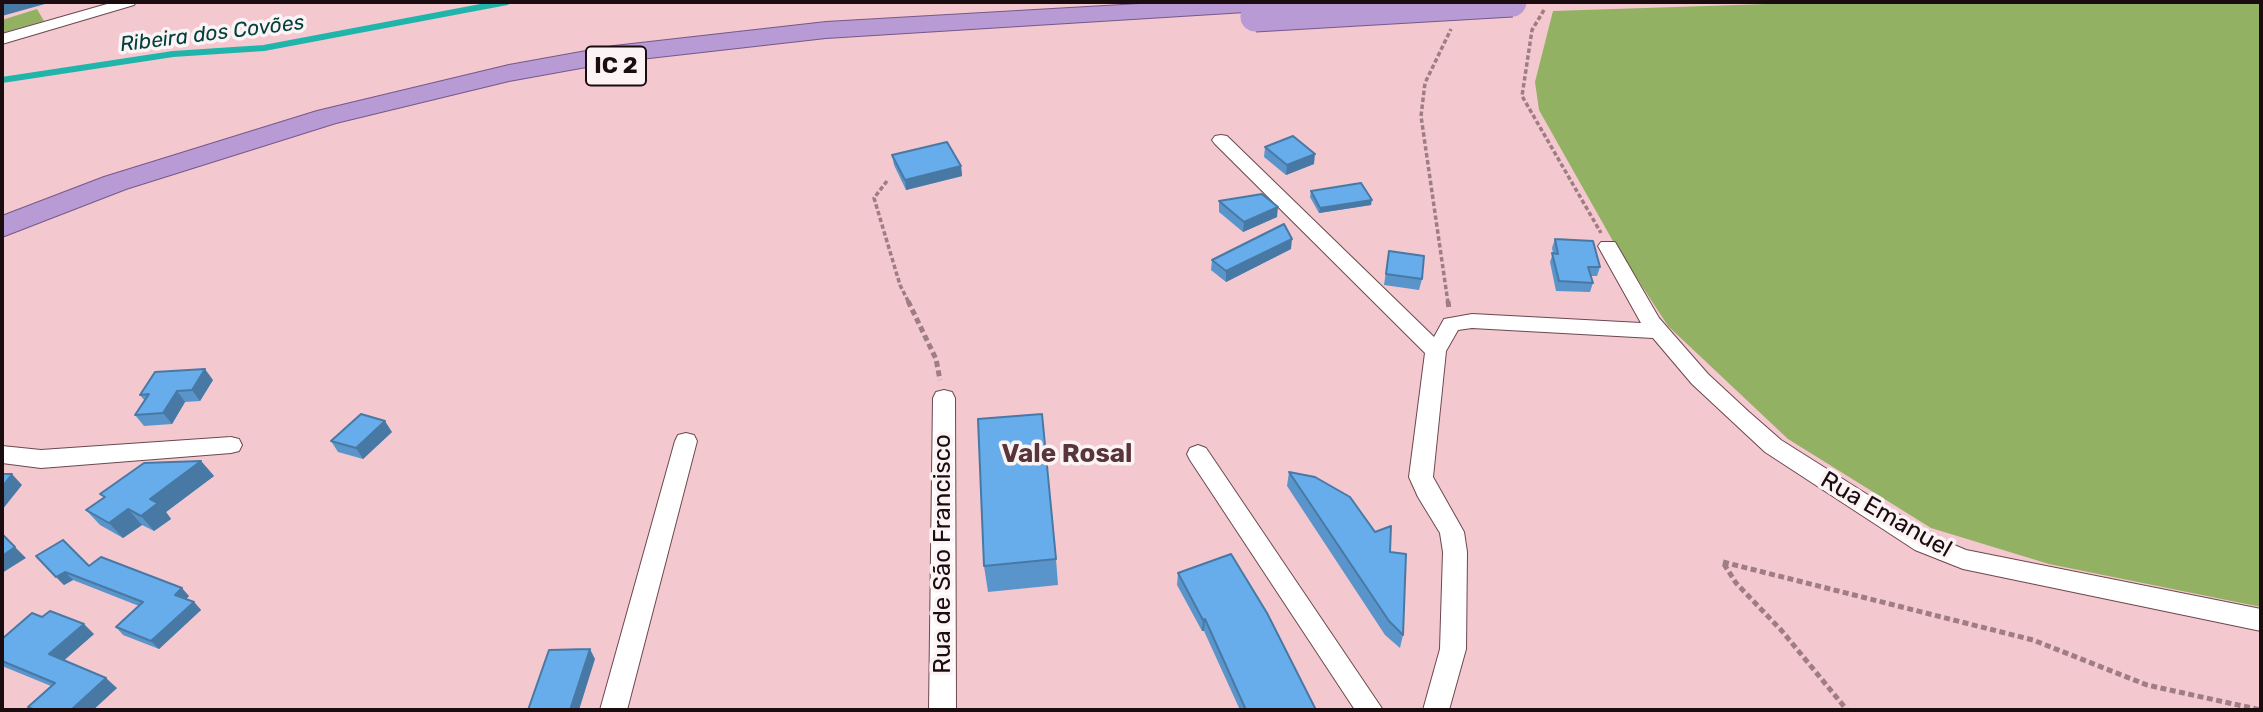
<!DOCTYPE html>
<meta charset="utf-8">
<style>
body{margin:0}
#map{position:relative;width:2263px;height:712px;overflow:hidden;background:#f4c8cf;font-family:Rubik,sans-serif}
canvas{display:block}
.frame{position:absolute;inset:0;border:4px solid #1a0c0f;pointer-events:none}
</style>
<div id="map">
<canvas width="2263" height="712"></canvas>
<div class="frame"></div>
</div>
<script>
const c = document.querySelector('canvas').getContext('2d');
c.lineJoin = 'round';
function paint(path, color) { c.fillStyle = color; c.fill(path, 'evenodd'); }
const poly = rows => new Path2D(rows.map(r => 'M' + r).join(''));
function strokePath(path, color, width, dash) { c.strokeStyle = color; c.lineWidth = width; c.lineCap = dash ? 'butt' : 'round'; c.setLineDash(dash || []); c.stroke(path); }
function label(font, color, halo, rows, align = 'center') {
  c.font = font + ' Rubik,sans-serif'; c.lineWidth = 7; c.setLineDash([]); c.textBaseline = 'middle'; c.strokeStyle = halo; c.fillStyle = color; for (const [text, x, y, turn = 0] of rows) {
    c.save(); c.translate(x, y); c.rotate((+turn || 0) * Math.PI / 180); c.textAlign = isNaN(turn) ? turn : align; if (halo) c.strokeText(text, 0, 0); c.fillText(text, 0, 0); c.restore();
  }
}
paint(poly([
 [1828,2,2261,2,2261,607,2049,564,1931,528,1788,439,1668,326,1614,243,1539,110,1535,82,1553,11],
 [37,9,44,21,2,33,2,20]
]), '#92b163');
strokePath(poly([
 [2,80,173,54,264,48,507,2]
]), '#20b5ab', 6);
const minor = poly([
 [114,2,136,2,134,5,2,44,2,34,114,2],
 [1221,135,1227,136,1434,337,1444,319,1472,314,1641,323,1598,246,1601,242,1615,242,1659,318,1708,374,1749,412,1781,440,1933,536,1966,550,2261,609,2261,631,1963,569,1915,550,1765,452,1692,384,1653,338,1472,328,1458,330,1446,351,1433,477,1464,532,1467,552,1466,649,1449,710,1423,710,1440,649,1443,552,1440,533,1418,497,1409,477,1425,353,1215,144,1212,140,1215,136,1221,135],
 [944,390,952,392,955,398,956,710,929,710,933,398,936,392,944,390],
 [686,433,694,435,697,441,627,710,600,710,675,441,678,435,686,433],
 [231,437,239,439,242,445,239,451,231,453,41,468,2,463,2,446,41,450,231,437],
 [1198,445,1206,448,1383,710,1355,710,1190,460,1187,454,1190,448,1198,445]
]);
const trunk = poly([
 [1174,2,1306,2,1303,7,1294,9,826,38,614,62,509,81,336,123,126,189,2,237,2,216,104,177,317,111,509,65,614,46,826,22,1174,2]
]);
strokePath(minor, '#6c484f', 2);
strokePath(trunk, '#765889', 2);
strokePath(poly([
 [1544,10,1532,30,1522,96,1601,233],
 [887,181,874,198,900,285,909,303],
 [1448,303,1421,116,1425,83,1451,29]
]), '#9e7e83', 3.5, [4.5, 2.5]);
strokePath(poly([
 [908,301,936,359,940,380],
 [1448,301,1449,309],
 [1723,562,2033,640,2147,685,2261,710],
 [1724,564,1736,583,1782,631,1847,710]
]), '#9e7e83', 5, [6, 3.5]);
paint(minor, '#fff');
paint(trunk, '#b89ad4');
const trunkBridge = poly([
 [1255,17,1512,2]
]);
strokePath(trunkBridge, '#765889', 31, []);
strokePath(trunkBridge, '#b89ad4', 29);
paint(poly([
 [1265,147,1314,164,1286,175,1264,157],
 [892,155,961,166,962,176,906,190,894,165],
 [1311,191,1371,205,1319,213,1310,197],
 [1219,201,1277,217,1243,232,1219,212],
 [1555,239,1600,267,1597,276,1591,276,1593,283,1590,292,1556,291,1550,262,1553,253,1552,248],
 [1291,249,1226,282,1211,270,1212,260],
 [1389,251,1422,279,1419,290,1384,285],
 [213,380,200,401,185,402,172,424,144,426,135,415,145,401,140,395],
 [392,432,363,459,338,452,331,441],
 [201,461,214,476,166,512,171,519,154,531,142,525,123,538,100,525,86,510,104,497,100,494],
 [1289,472,1375,532,1390,552,1403,635,1400,648,1385,635,1287,486],
 [36,556,89,566,189,596,186,599,194,602,201,610,159,649,123,635,116,627,139,606,73,580,64,585],
 [1056,559,1058,585,988,592,984,566],
 [1178,573,1316,710,1240,710,1204,631,1202,631,1177,585],
 [94,634,64,660,117,688,93,710,32,710,28,707,51,686,2,666,2,639]
]), '#5995cb');
paint(poly([
 [2,2,52,2,2,16],
 [1315,154,1314,164,1286,175,1287,165],
 [961,166,962,176,906,190,905,180],
 [1372,200,1371,205,1319,213,1320,208],
 [1278,207,1277,217,1243,232,1244,222],
 [1292,239,1291,249,1226,282,1226,271],
 [205,369,213,380,200,401,192,390],
 [177,391,185,402,172,424,163,413],
 [385,421,392,432,363,459,356,448],
 [201,461,214,476,166,512,171,519,154,531,141,516,150,499],
 [12,474,22,485,2,510,2,487],
 [128,509,142,525,123,538,109,523],
 [15,547,26,558,2,573,2,556],
 [65,572,73,580,64,585,56,577],
 [182,588,189,596,182,603,175,595],
 [194,602,201,610,159,649,151,641],
 [1205,619,1204,631,1202,631,1203,620],
 [84,624,94,634,60,664,49,654],
 [590,649,595,659,579,710,570,710],
 [106,678,117,688,93,710,71,710]
]), '#4879a5');
const building = poly([
 [1293,136,1315,154,1287,165,1265,147,1293,136],
 [947,142,961,166,905,180,892,155,947,142],
 [1361,183,1372,200,1320,208,1311,191,1361,183],
 [1262,194,1278,207,1244,222,1219,201,1262,194],
 [1284,224,1292,239,1226,271,1212,260,1284,224],
 [1555,239,1593,241,1600,267,1588,267,1593,283,1559,281,1552,253,1558,254,1555,239],
 [1389,251,1424,256,1422,279,1386,274,1389,251],
 [205,369,192,390,177,391,163,413,135,415,149,394,140,395,155,372,205,369],
 [361,414,385,421,356,448,331,441,361,414],
 [1042,414,1056,559,984,566,978,419,1042,414],
 [201,461,150,499,158,503,141,516,128,509,109,523,86,510,105,497,100,494,144,463,201,461],
 [1289,472,1315,477,1350,497,1375,532,1391,526,1390,552,1406,554,1403,635,1389,621,1289,472],
 [2,474,12,474,2,487,2,474],
 [2,534,15,547,2,556,2,534],
 [63,540,89,566,101,557,182,588,175,595,194,602,151,641,116,627,143,602,65,572,56,577,36,556,63,540],
 [1231,554,1267,613,1316,710,1246,710,1205,619,1203,620,1178,573,1231,554],
 [50,611,84,624,49,654,106,678,71,710,35,710,28,707,55,683,2,661,2,639,32,613,42,617,50,611],
 [590,649,570,710,528,710,549,650,590,649]
]);
paint(building, '#67adec');
strokePath(building, '#4879a5', 2);
label('italic 21px', '#00413c', '#fcf3f5', [
 ["Ribeira dos Covões",212,34,-7]
]);
for (const [x, y, w] of [
 [616,66,60]
]) { const box = new Path2D(); box.roundRect(x - w / 2, y - 19.5, w, 39, 5); c.fillStyle = '#fcf3f5'; c.fill(box); strokePath(box, '#1a0c0f', 2); }
label('bold 23px', '#1a0c0f', null, [
 ["IC 2",616,66]
]);
label('24px', '#1a0c0f', '#fcf3f5', [
 ["Rua Emanuel",1886,515,30],
 ["Rua de São Francisco",943,554,-90]
]);
label('bold 26px', '#58353c', '#fcf3f5', [
 ["Vale Rosal",1067,454]
]);
</script>
